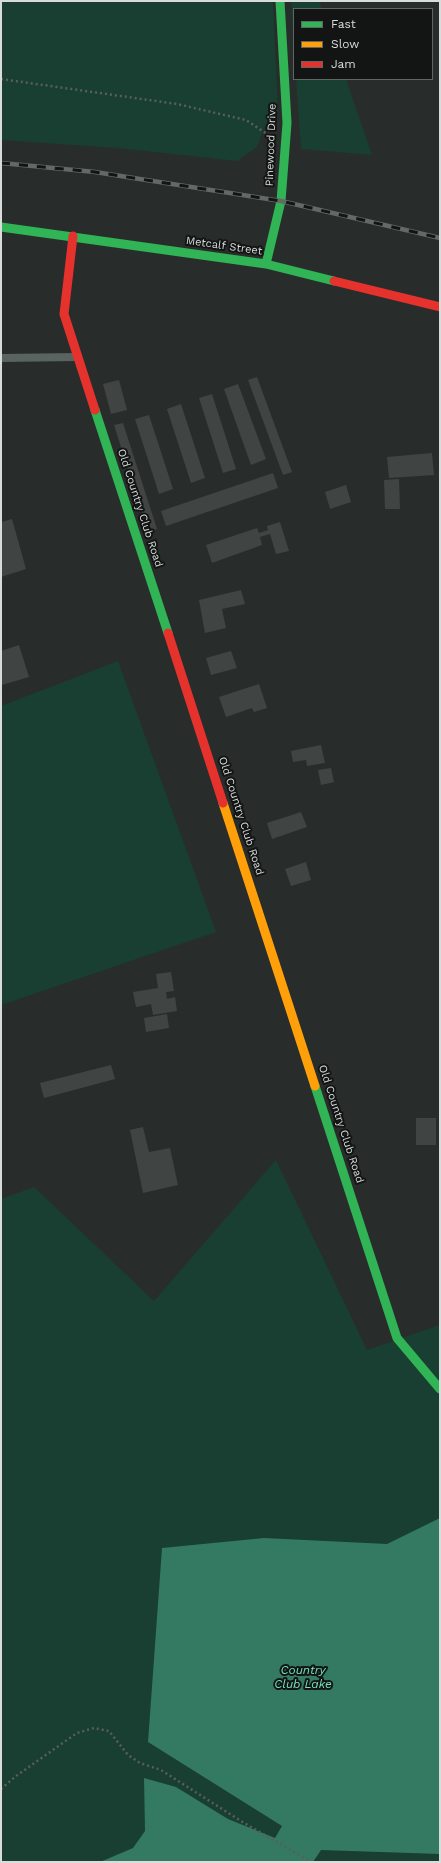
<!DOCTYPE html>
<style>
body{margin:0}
#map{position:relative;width:441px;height:1863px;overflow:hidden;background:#282d2b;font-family:"Work Sans",sans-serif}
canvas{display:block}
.frame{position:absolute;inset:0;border:2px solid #d8dcda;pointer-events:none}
.legend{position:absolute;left:293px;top:8px;width:140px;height:72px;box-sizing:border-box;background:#121514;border:1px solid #616563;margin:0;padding:5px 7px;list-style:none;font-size:12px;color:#d8dcda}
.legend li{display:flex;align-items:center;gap:8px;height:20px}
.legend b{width:20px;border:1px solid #616563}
</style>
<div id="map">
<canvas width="441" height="1863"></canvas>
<div class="frame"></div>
<ul class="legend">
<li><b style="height:5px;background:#30b455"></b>Fast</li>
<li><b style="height:5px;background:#ff9f0a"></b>Slow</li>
<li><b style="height:5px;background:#e5322d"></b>Jam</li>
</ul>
</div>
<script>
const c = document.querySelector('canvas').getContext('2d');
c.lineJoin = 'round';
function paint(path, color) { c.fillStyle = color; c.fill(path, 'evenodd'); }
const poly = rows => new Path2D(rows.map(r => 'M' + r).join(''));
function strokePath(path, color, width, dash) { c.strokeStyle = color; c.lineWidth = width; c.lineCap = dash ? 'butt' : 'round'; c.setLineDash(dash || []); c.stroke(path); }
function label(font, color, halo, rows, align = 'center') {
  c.font = font + ' "Work Sans",sans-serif'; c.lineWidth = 4; c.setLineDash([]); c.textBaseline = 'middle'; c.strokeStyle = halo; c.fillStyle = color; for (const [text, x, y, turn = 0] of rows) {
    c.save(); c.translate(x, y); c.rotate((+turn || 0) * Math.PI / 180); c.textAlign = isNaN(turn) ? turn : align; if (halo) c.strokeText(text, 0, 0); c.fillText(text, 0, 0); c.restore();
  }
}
paint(poly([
 [1,1,273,1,278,111,266,123,257,147,237,161,118,148,1,140],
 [291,1,319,1,322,9,294,9,294,47],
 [296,79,346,79,372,155,301,149],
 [118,661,216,932,1,1005,1,706],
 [276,1160,367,1350,440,1325,440,1862,1,1862,1,1199,34,1187,154,1301]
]), '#193e32');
paint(poly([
 [440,1518,440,1854,321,1850,313,1862,100,1862,133,1848,145,1831,144,1778,176,1787,228,1819,275,1838,282,1826,148,1742,162,1548,264,1538,387,1544]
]), '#347961');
paint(poly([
 [257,377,292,472,283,475,248,380],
 [119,380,127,410,111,414,103,384],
 [238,384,266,459,251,465,224,389],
 [212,394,236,469,223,473,199,398],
 [181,404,205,478,191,483,167,409],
 [149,415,173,489,159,494,135,419],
 [123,423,157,529,148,532,114,425],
 [432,453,434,475,389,478,387,457],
 [273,473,278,488,166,526,161,511],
 [399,479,400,509,385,509,384,480],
 [346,485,351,502,330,509,325,492],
 [12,519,26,569,1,577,1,522],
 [280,522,289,551,276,554,270,534,260,537,262,545,212,563,206,545,257,528,259,533,268,530,267,526],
 [241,590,245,604,222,609,226,628,205,633,199,600],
 [19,645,29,677,2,685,1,651],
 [231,651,237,668,211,675,206,658],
 [259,684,267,708,254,712,252,708,226,717,219,697],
 [321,745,325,763,307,766,306,760,293,762,291,751],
 [331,768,334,782,321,785,318,770],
 [301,812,307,827,272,839,267,823],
 [306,862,311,880,291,886,285,869],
 [171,972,174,991,166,992,167,999,175,997,177,1011,153,1015,151,1004,136,1007,133,992,158,988,156,974],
 [167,1014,169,1028,146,1032,144,1018],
 [111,1065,115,1079,44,1098,40,1083],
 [416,1118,436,1118,436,1145,416,1145],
 [143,1127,149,1152,170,1148,178,1185,143,1193,130,1130]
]), '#404442');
strokePath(poly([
 [1,79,177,104,246,120,270,136],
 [1,1789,16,1776,77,1733,94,1728,109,1731,128,1755,140,1763,161,1770,244,1823,312,1862]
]), '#585f5c', 2.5, [2, 3]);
strokePath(poly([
 [1,358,77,357]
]), '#59635f', 8);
strokePath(poly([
 [1,227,266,264,334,281],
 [266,264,281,201,287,123,280,1],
 [95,410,168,633],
 [315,1086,397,1338,440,1389]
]), '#30b455', 9);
strokePath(poly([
 [223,803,315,1086]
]), '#ff9f0a', 9);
strokePath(poly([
 [73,236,64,314,95,410],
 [334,281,440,307],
 [168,633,223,803]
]), '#e5322d', 9);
const rail = poly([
 [1,163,95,172,281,201,440,238]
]);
strokePath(rail, '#626966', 4.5);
strokePath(rail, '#121514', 3, [9]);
label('11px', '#d8dcda', '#121514', [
 ["Pinewood Drive",271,145,-88],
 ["Metcalf Street",224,246,8],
 ["Old Country Club Road",140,508,72],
 ["Old Country Club Road",241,816,72],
 ["Old Country Club Road",341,1124,72]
]);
label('italic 12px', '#77e2bb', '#121514', [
 ["Country",303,1670],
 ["Club Lake",303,1684]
]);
</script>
